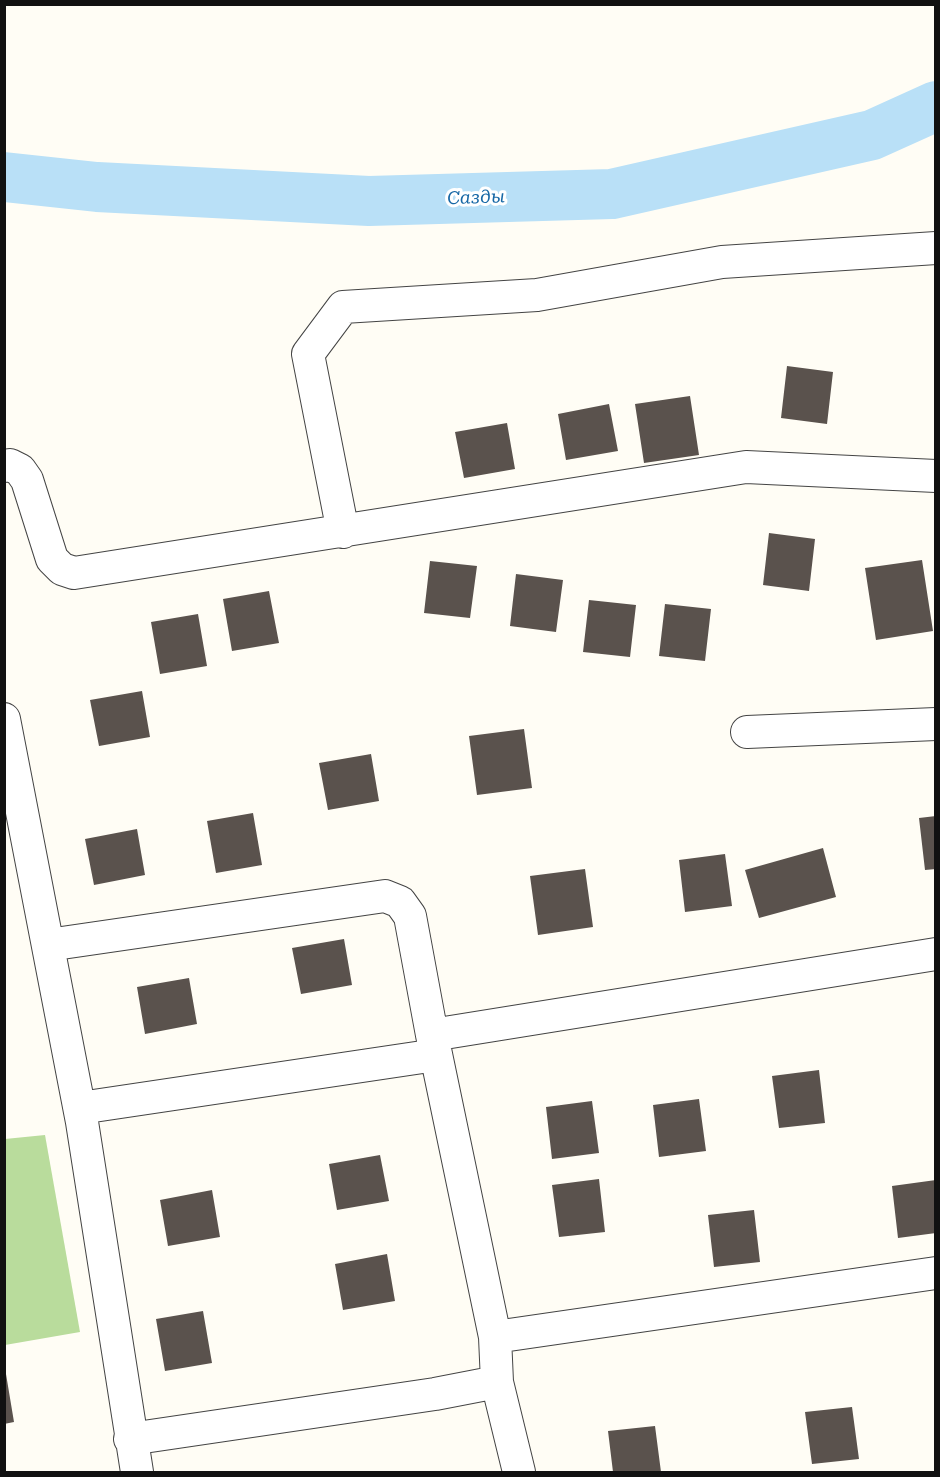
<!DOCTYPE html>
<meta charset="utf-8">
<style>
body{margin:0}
#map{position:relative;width:940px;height:1477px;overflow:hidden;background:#fffdf5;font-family:"Roboto Serif",serif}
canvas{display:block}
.frame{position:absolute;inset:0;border:6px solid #111;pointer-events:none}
</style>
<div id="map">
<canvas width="940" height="1477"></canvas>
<div class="frame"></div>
</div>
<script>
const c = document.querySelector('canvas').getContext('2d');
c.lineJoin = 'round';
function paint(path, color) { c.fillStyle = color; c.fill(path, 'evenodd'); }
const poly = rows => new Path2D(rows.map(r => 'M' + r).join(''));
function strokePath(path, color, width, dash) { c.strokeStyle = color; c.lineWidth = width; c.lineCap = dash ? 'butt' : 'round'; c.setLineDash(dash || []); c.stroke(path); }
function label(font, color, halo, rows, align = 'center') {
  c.font = font + ' "Roboto Serif",serif'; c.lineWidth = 6; c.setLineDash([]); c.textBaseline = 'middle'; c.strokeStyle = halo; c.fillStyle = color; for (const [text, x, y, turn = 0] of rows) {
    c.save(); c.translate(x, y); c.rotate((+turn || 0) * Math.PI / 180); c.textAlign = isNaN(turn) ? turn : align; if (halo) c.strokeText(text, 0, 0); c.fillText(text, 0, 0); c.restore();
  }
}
paint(poly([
 [45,1135,80,1332,5,1345,5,1139]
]), '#b9dc9c');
strokePath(poly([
 [4,177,97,187,369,201,612,194,872,135,936,106]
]), '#b9e0f7', 50);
paint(poly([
 [787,366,833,372,827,424,781,418],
 [690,396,699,455,644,463,635,404],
 [609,404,618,451,566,460,558,414],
 [507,423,515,469,464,478,455,432],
 [769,533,815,539,809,591,763,585],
 [922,560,933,631,876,640,865,568],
 [430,561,477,566,470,618,424,613],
 [516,574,563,580,556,632,510,626],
 [269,591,279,643,232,651,223,599],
 [589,600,636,605,630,657,583,652],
 [665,604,711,609,705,661,659,656],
 [198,614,207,666,160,674,151,622],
 [142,691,150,737,99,746,90,700],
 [524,729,532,788,477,795,469,736],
 [371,754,379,801,328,810,319,763],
 [253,813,262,865,216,873,207,821],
 [936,816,936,869,925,870,919,818],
 [137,829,145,875,94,885,85,839],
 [823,848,836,897,759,918,745,870],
 [725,854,732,906,685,912,679,860],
 [585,869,593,927,538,935,530,876],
 [344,939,352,985,301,994,292,948],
 [189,978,197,1024,145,1034,137,987],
 [819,1070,825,1123,779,1128,772,1076],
 [699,1099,706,1151,659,1157,653,1105],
 [592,1101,599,1153,552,1159,546,1107],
 [380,1155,389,1201,337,1210,329,1164],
 [599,1179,605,1232,559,1237,552,1185],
 [936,1180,936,1233,898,1238,892,1186],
 [212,1190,220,1237,168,1246,160,1200],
 [754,1210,760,1262,714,1267,708,1215],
 [387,1254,395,1301,343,1310,335,1264],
 [203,1311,212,1363,165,1371,156,1319],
 [4,1362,14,1422,4,1424],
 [852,1407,859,1459,812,1464,805,1412],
 [655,1426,661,1472,613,1472,608,1431]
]), '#5a524d');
const minor = poly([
 [4,466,10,465,20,470,27,480,52,559,62,569,74,573,746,467,936,476],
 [343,532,308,354,343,307,537,295,722,262,936,248],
 [4,719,82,1122,137,1472],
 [747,732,936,724],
 [48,945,385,896,400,902,410,916,432,1035],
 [80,1108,436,1055],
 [495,1337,936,1273],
 [497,1382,519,1472],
 [130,1439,435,1394,497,1382,495,1337,432,1035,936,954]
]);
strokePath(minor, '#444', 34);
strokePath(minor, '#fff', 32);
label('italic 18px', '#1768a6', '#fff', [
 ["Сазды",476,198,-2]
]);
</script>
